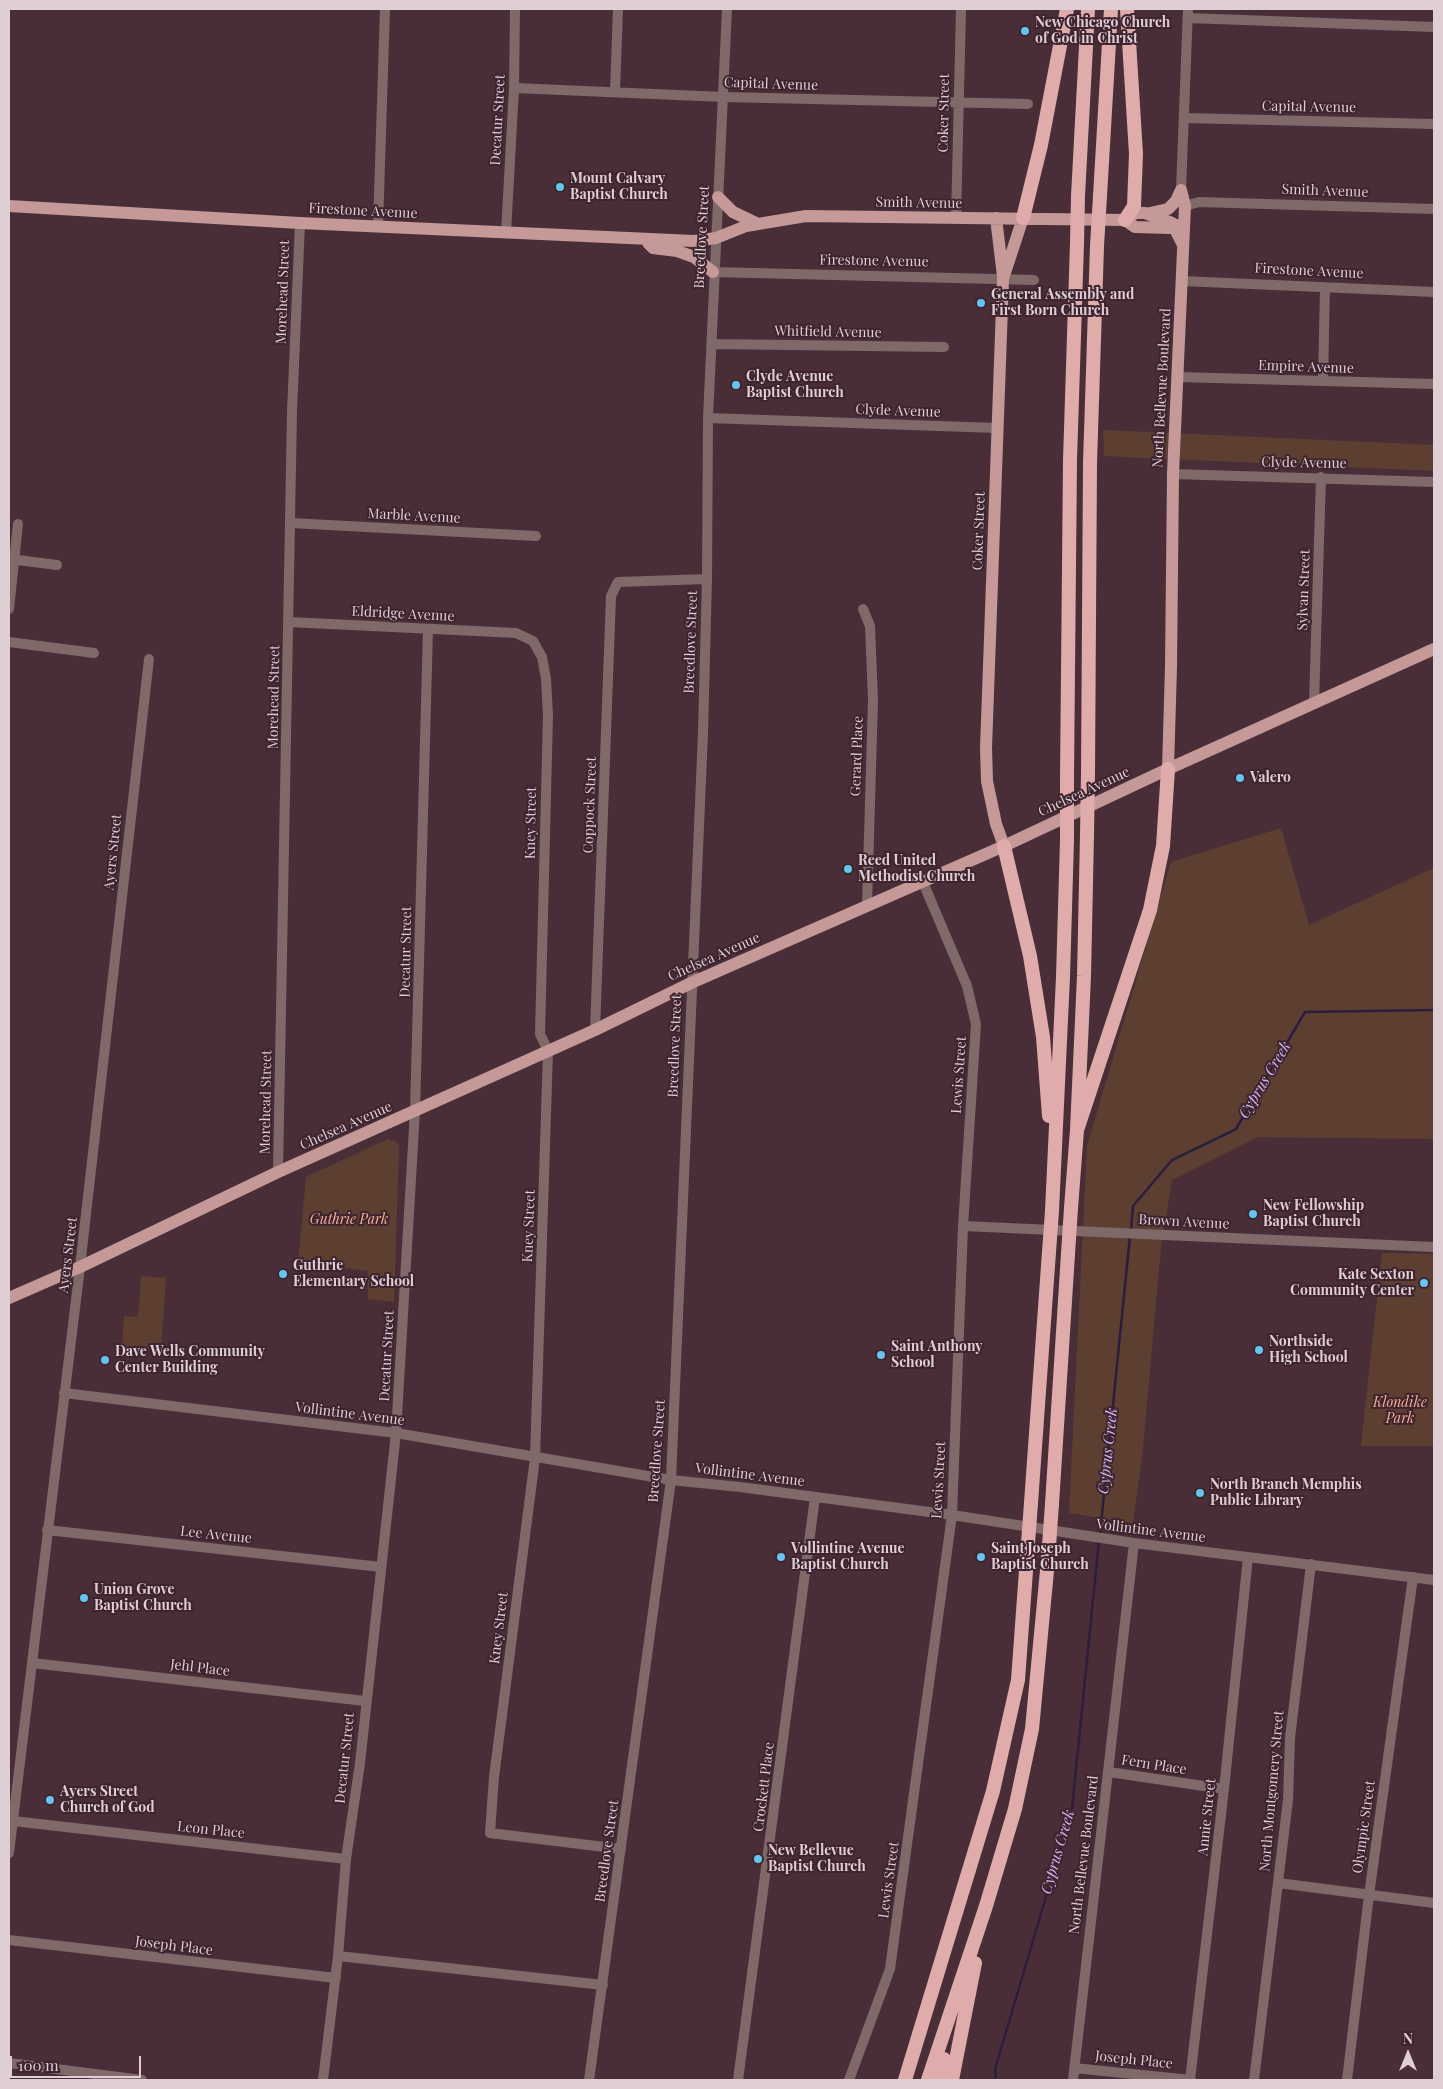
<!DOCTYPE html>
<style>
body{margin:0}
#map{position:relative;width:1443px;height:2089px;overflow:hidden;background:#492e38;font-family:"Playfair Display",serif}
canvas{display:block}
.frame{position:absolute;inset:0;border:10px solid #dfced4;pointer-events:none}
.north{position:absolute;left:1383px;top:2029px;width:50px;height:50px;-webkit-text-stroke:4px #3e242e;paint-order:stroke;rotate:0deg;font-size:14px;font-weight:700;line-height:20px;text-align:center;color:#dfced4}
.north::after{content:'';display:block;margin:auto;width:18px;height:22px;background:#dfced4;clip-path:polygon(50% 0,100% 100%,50% 72%,0 100%)}
.scale{position:absolute;left:10px;top:2056px;width:131px;height:22px;box-sizing:border-box;border:2px solid #dfced4;border-top:0;padding-left:6px;font-size:15px;line-height:18px;white-space:nowrap;color:#dfced4;-webkit-text-stroke:4px #3e242e;paint-order:stroke}
</style>
<div id="map">
<canvas width="1443" height="2089"></canvas>
<div class="frame"></div>
<div class="north">N</div>
<div class="scale">100 m</div>
</div>
<script>
const c = document.querySelector('canvas').getContext('2d');
c.lineJoin = 'round';
function paint(path, color) { c.fillStyle = color; c.fill(path, 'evenodd'); }
const poly = rows => new Path2D(rows.map(r => 'M' + r).join(''));
function strokePath(path, color, width, dash) { c.strokeStyle = color; c.lineWidth = width; c.lineCap = dash ? 'butt' : 'round'; c.setLineDash(dash || []); c.stroke(path); }
function label(font, color, halo, rows, align = 'center') {
  c.font = font + ' "Playfair Display",serif'; c.lineWidth = 4; c.setLineDash([]); c.textBaseline = 'middle'; c.strokeStyle = halo; c.fillStyle = color; for (const [text, x, y, turn = 0] of rows) {
    c.save(); c.translate(x, y); c.rotate((+turn || 0) * Math.PI / 180); c.textAlign = isNaN(turn) ? turn : align; if (halo) c.strokeText(text, 0, 0); c.fillText(text, 0, 0); c.restore();
  }
}
paint(poly([
 [1103,430,1434,445,1434,471,1104,456],
 [1281,828,1309,925,1434,868,1434,1139,1258,1137,1172,1180,1161,1247,1143,1448,1133,1523,1069,1513,1087,1146,1171,862],
 [388,1139,397,1142,399,1147,394,1302,368,1299,368,1271,298,1263,306,1177],
 [1382,1253,1434,1254,1434,1446,1361,1446],
 [141,1276,166,1278,161,1350,122,1347,124,1316,138,1317]
]), '#5d3f32');
strokePath(poly([
 [1131,1231,1133,1206,1172,1160,1236,1129,1305,1012,1434,1010],
 [1100,1534,1130,1236],
 [996,2080,995,2069,1072,1809,1099,1540]
]), '#2c1d3d', 2.5);
strokePath(poly([
 [1188,18,1434,27],
 [514,88,724,97,1028,104],
 [615,91,618,9],
 [1184,118,1434,124],
 [1181,190,1188,9],
 [1185,206,1199,202,1434,209],
 [956,219,961,9],
 [378,226,385,9],
 [506,233,514,88,515,9],
 [713,272,1034,280],
 [1182,281,1434,292],
 [712,344,944,347],
 [1178,377,1434,384],
 [1323,381,1325,287],
 [708,418,997,428],
 [1173,474,1434,482],
 [291,523,536,536],
 [10,559,57,565],
 [9,609,18,524],
 [863,609,870,626,873,700,867,905],
 [289,622,516,633,533,641,542,657,546,679,548,715,540,1034,548,1051,535,1458,494,1777,490,1833,621,1849],
 [9,642,94,653],
 [1314,703,1321,477],
 [595,1030,611,596,618,582,707,579],
 [278,1172,292,412,300,223],
 [963,1226,1434,1247],
 [64,1393,396,1433,671,1480,740,1487,952,1515,1134,1543,1434,1580],
 [47,1530,381,1567],
 [32,1663,365,1701],
 [1109,1772,1224,1789],
 [13,1821,346,1859],
 [9,1853,80,1267,149,659],
 [1278,1883,1434,1903],
 [9,1940,336,1978],
 [338,1956,603,1985],
 [9,2063,142,2080],
 [1074,2068,1191,2080],
 [323,2080,338,1956,346,1859,360,1763,396,1433,415,1111,428,629],
 [589,2080,671,1480,703,733,707,579,708,418,727,9],
 [738,2080,815,1497],
 [849,2080,890,1969,952,1515,963,1226,976,1024,967,986,922,880],
 [1073,2080,1134,1543],
 [1190,2080,1224,1789,1248,1557],
 [1254,2080,1288,1800,1290,1738,1311,1564],
 [1347,2080,1369,1895,1413,1577]
]), '#7f6969', 10);
strokePath(poly([
 [718,197,733,212,758,224],
 [9,206,300,223,694,241,716,238,746,226,806,216,1125,220,1135,213,1145,213,1172,223,1183,245],
 [1150,213,1168,209,1176,201,1181,190],
 [996,218,1003,276],
 [1125,220,1135,227,1170,228,1177,225],
 [648,243,653,248,677,251,694,257,713,272],
 [1168,769,1171,667,1173,474,1185,206,1181,190],
 [1004,846,996,824,987,781,986,748,1003,279,1023,218],
 [9,1298,80,1267,278,1172,595,1030,691,983,1004,846,1168,769,1434,649]
]), '#c49998', 12);
strokePath(poly([
 [1078,196,1088,9],
 [1100,196,1111,9],
 [1023,218,1041,145,1067,9],
 [1125,220,1134,206,1136,154,1127,9],
 [1088,773,1090,463,1097,246],
 [1067,777,1070,460,1077,243],
 [1004,846,1030,956,1043,1037,1049,1116],
 [1077,1130,1150,910,1163,846,1168,769],
 [1071,1208,1077,1130,1084,976,1087,835],
 [1052,1211,1063,977,1067,840],
 [1031,1503,1049,1252],
 [1052,1504,1068,1254],
 [905,2080,993,1791,1018,1680,1027,1557],
 [928,2080,986,1906,1015,1809,1032,1729,1048,1560],
 [938,2080,944,2059],
 [952,2080,975,1963]
]), '#e0acab', 14);
strokePath(poly([
 [1077,243,1078,196],
 [1097,246,1100,196],
 [1087,835,1088,773],
 [1067,840,1067,777],
 [1049,1252,1052,1211],
 [1068,1254,1071,1208],
 [1027,1557,1031,1503],
 [1048,1560,1052,1504]
]), '#e0acab', 14);
for (const [x, y, r, color] of [
 [1025,31,5,"#65c5ef"],
 [560,187,5,"#65c5ef"],
 [981,303,5,"#65c5ef"],
 [736,385,5,"#65c5ef"],
 [1240,778,5,"#65c5ef"],
 [848,869,5,"#65c5ef"],
 [1253,1214,5,"#65c5ef"],
 [283,1274,5,"#65c5ef"],
 [1424,1283,5,"#65c5ef"],
 [1259,1350,5,"#65c5ef"],
 [881,1355,5,"#65c5ef"],
 [105,1360,5,"#65c5ef"],
 [1200,1493,5,"#65c5ef"],
 [781,1557,5,"#65c5ef"],
 [981,1557,5,"#65c5ef"],
 [84,1598,5,"#65c5ef"],
 [50,1800,5,"#65c5ef"],
 [758,1859,5,"#65c5ef"]
]) { const dot = new Path2D(); dot.arc(x, y, r, 0, 2 * Math.PI); c.fillStyle = color; c.fill(dot); strokePath(dot, '#3e242e', 2); }
label('bold 14px', '#dfced4', '#3e242e', [
 ["New Chicago Church",1035,23],
 ["of God in Christ",1035,39],
 ["Mount Calvary",570,179],
 ["Baptist Church",570,195],
 ["General Assembly and",991,295],
 ["First Born Church",991,311],
 ["Clyde Avenue",746,377],
 ["Baptist Church",746,393],
 ["Valero",1250,778],
 ["Reed United",858,861],
 ["Methodist Church",858,877],
 ["New Fellowship",1263,1206],
 ["Baptist Church",1263,1222],
 ["Guthrie",293,1266],
 ["Elementary School",293,1282],
 ["Kate Sexton",1414,1275,"right"],
 ["Community Center",1414,1291,"right"],
 ["Northside",1269,1342],
 ["High School",1269,1358],
 ["Saint Anthony",891,1347],
 ["School",891,1363],
 ["Dave Wells Community",115,1352],
 ["Center Building",115,1368],
 ["North Branch Memphis",1210,1485],
 ["Public Library",1210,1501],
 ["Vollintine Avenue",791,1549],
 ["Baptist Church",791,1565],
 ["Saint Joseph",991,1549],
 ["Baptist Church",991,1565],
 ["Union Grove",94,1590],
 ["Baptist Church",94,1606],
 ["Ayers Street",60,1792],
 ["Church of God",60,1808],
 ["New Bellevue",768,1851],
 ["Baptist Church",768,1867]
], 'left');
label('14px', '#dfced4', '#3e242e', [
 ["Capital Avenue",771,84,2],
 ["Capital Avenue",1309,107,1],
 ["Coker Street",944,113,-89],
 ["Decatur Street",498,120,-87],
 ["Smith Avenue",1325,191,2],
 ["Smith Avenue",919,203,1],
 ["Firestone Avenue",363,211,3],
 ["Breedlove Street",702,237,-87],
 ["Firestone Avenue",874,261,1],
 ["Firestone Avenue",1309,271,3],
 ["Morehead Street",283,292,-88],
 ["Whitfield Avenue",828,332,1],
 ["Empire Avenue",1306,367,2],
 ["North Bellevue Boulevard",1162,388,-87],
 ["Clyde Avenue",898,411,2],
 ["Clyde Avenue",1304,463,1],
 ["Marble Avenue",414,516,3],
 ["Coker Street",979,531,-88],
 ["Sylvan Street",1304,590,-88],
 ["Eldridge Avenue",403,614,3],
 ["Breedlove Street",691,642,-88],
 ["Morehead Street",274,697,-89],
 ["Gerard Place",857,756,-88],
 ["Chelsea Avenue",1084,792,-25],
 ["Coppock Street",590,805,-88],
 ["Kney Street",531,823,-89],
 ["Ayers Street",113,852,-84],
 ["Decatur Street",406,952,-89],
 ["Chelsea Avenue",714,957,-24],
 ["Breedlove Street",675,1046,-88],
 ["Lewis Street",959,1075,-86],
 ["Morehead Street",266,1102,-89],
 ["Chelsea Avenue",346,1126,-24],
 ["Brown Avenue",1184,1222,3],
 ["Kney Street",529,1226,-88],
 ["Ayers Street",68,1255,-83],
 ["Decatur Street",387,1356,-87],
 ["Vollintine Avenue",350,1414,7],
 ["Breedlove Street",657,1451,-86],
 ["Vollintine Avenue",750,1475,7],
 ["Lewis Street",939,1480,-87],
 ["Vollintine Avenue",1151,1531,7],
 ["Lee Avenue",216,1535,6],
 ["Kney Street",499,1628,-83],
 ["Jehl Place",200,1668,7],
 ["Decatur Street",345,1758,-84],
 ["Fern Place",1154,1765,9],
 ["Crockett Place",764,1787,-83],
 ["North Montgomery Street",1272,1791,-85],
 ["Annie Street",1207,1817,-84],
 ["Olympic Street",1364,1827,-82],
 ["Leon Place",211,1830,6],
 ["Breedlove Street",607,1851,-82],
 ["North Bellevue Boulevard",1084,1855,-83],
 ["Lewis Street",889,1880,-82],
 ["Joseph Place",174,1946,7],
 ["Joseph Place",1134,2060,6]
]);
label('italic 14px', '#f6b192', '#3e242e', [
 ["Guthrie Park",349,1220],
 ["Klondike",1400,1403],
 ["Park",1400,1419]
]);
label('italic 15px', '#d2b6f4', '#3e242e', [
 ["Cyprus Creek",1265,1080,-59],
 ["Cyprus Creek",1108,1451,-84],
 ["Cyprus Creek",1058,1852,-74]
]);
</script>
